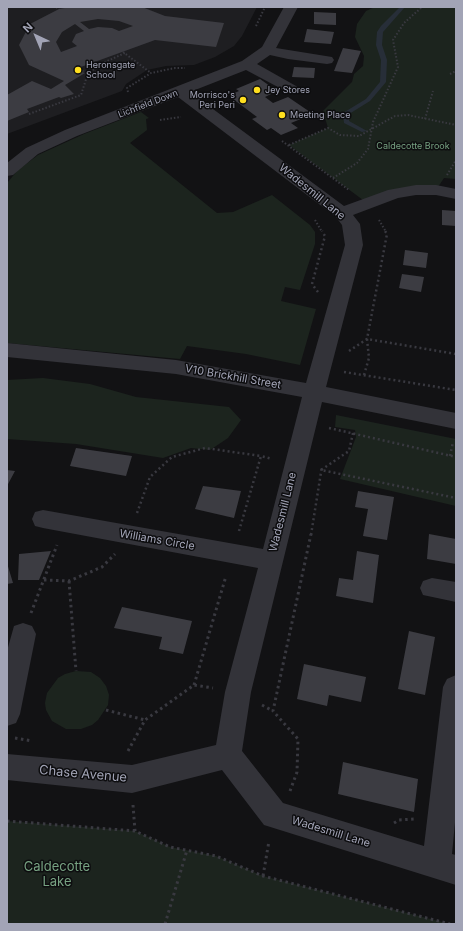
<!DOCTYPE html>
<style>
body{margin:0}
#map{position:relative;width:463px;height:931px;overflow:hidden;background:#121214;font-family:Inter,sans-serif}
canvas{display:block}
.frame{position:absolute;inset:0;border:8px solid #a2a4b6;pointer-events:none}
.north{position:absolute;left:16px;top:16px;width:40px;height:40px;-webkit-text-stroke:3px #0d0d0f;paint-order:stroke;rotate:316deg;font-size:11px;font-weight:700;line-height:16px;text-align:center;color:#a2a4b6}
.north::after{content:'';display:block;margin:auto;width:14px;height:18px;background:#a2a4b6;clip-path:polygon(50% 0,100% 100%,50% 72%,0 100%)}
</style>
<div id="map">
<canvas width="463" height="931"></canvas>
<div class="frame"></div>
<div class="north">N</div>
</div>
<script>
const c = document.querySelector('canvas').getContext('2d');
c.lineJoin = 'round';
function paint(path, color) { c.fillStyle = color; c.fill(path, 'evenodd'); }
const poly = rows => new Path2D(rows.map(r => 'M' + r).join(''));
function strokePath(path, color, width, dash) { c.strokeStyle = color; c.lineWidth = width; c.lineCap = dash ? 'butt' : 'round'; c.setLineDash(dash || []); c.stroke(path); }
function label(font, color, halo, rows, align = 'center') {
  c.font = font + ' Inter,sans-serif'; c.lineWidth = 3; c.setLineDash([]); c.textBaseline = 'middle'; c.strokeStyle = halo; c.fillStyle = color; for (const [text, x, y, turn = 0] of rows) {
    c.save(); c.translate(x, y); c.rotate((+turn || 0) * Math.PI / 180); c.textAlign = isNaN(turn) ? turn : align; if (halo) c.strokeText(text, 0, 0); c.fillText(text, 0, 0); c.restore();
  }
}
paint(poly([
 [7,7,257,7,242,36,234,46,215,57,194,65,166,66,147,70,126,84,122,91,7,134]
]), '#1e1e21');
paint(poly([
 [375,7,456,7,456,179,444,178,436,190,367,203,289,145,328,128,323,111,352,82,354,74,363,66,364,56,355,37,357,24,366,11],
 [141,112,149,118,146,119,147,130,130,143,217,213,233,212,272,195,310,225,315,232,315,244,300,290,285,287,281,301,316,309,300,365,246,354,187,346,180,359,7,343,7,183,18,170,38,155,84,134],
 [43,378,90,384,136,397,229,407,241,420,228,438,210,450,191,448,163,458,76,444,7,439,7,380],
 [336,415,456,439,456,506,340,479,356,437,355,430,335,427],
 [76,671,91,672,100,678,106,686,109,695,108,705,98,720,92,725,81,729,66,729,52,721,46,710,45,703,47,693,58,678,65,674],
 [7,821,135,831,170,847,216,856,263,876,450,924,7,924]
]), '#1c241e');
paint(poly([
 [400,7,405,7,383,32,382,45,387,60,386,82,370,101,349,114,349,121,367,131,362,132,344,123,343,113,366,99,380,82,381,60,376,45,377,32,381,26,400,7]
]), '#272e38');
paint(poly([
 [70,7,142,7,165,16,224,23,216,47,155,40,78,68,85,71,82,72,85,73,65,85,74,94,61,98,59,97,27,109,29,112,7,121,7,95,32,81,51,89,64,81,29,65,19,45,30,24,59,9],
 [98,19,119,21,133,26,119,31,112,28,98,27,89,29,80,22],
 [75,24,84,31,76,34,72,42,77,46,61,52,56,42,62,32],
 [314,12,336,13,336,25,314,24],
 [307,29,334,32,331,44,304,42],
 [343,48,361,51,352,73,334,71],
 [294,67,315,68,314,78,292,77],
 [260,79,277,91,265,97,273,103,288,97,313,114,291,123,298,128,281,135,271,128,267,130,252,119,257,117,233,99,237,97,232,94,239,91,236,89],
 [442,210,456,211,456,226,442,225],
 [405,250,428,253,426,268,403,265],
 [402,274,424,277,421,292,399,288],
 [76,448,132,456,126,476,70,466],
 [7,470,15,471,7,486],
 [203,486,241,491,234,518,195,509],
 [358,491,394,497,387,540,363,536,368,509,355,507],
 [429,534,456,539,456,564,427,559],
 [51,551,39,580,18,580,19,554],
 [357,551,379,555,373,603,336,596,339,578,353,580],
 [7,563,13,583,7,584],
 [122,607,192,621,183,654,159,649,162,637,114,628],
 [409,631,435,637,425,695,398,689],
 [304,664,366,677,361,702,329,695,327,706,297,699],
 [343,762,418,779,414,812,338,794]
]), '#3c3c42');
strokePath(poly([
 [56,7,59,9],
 [256,26,265,7],
 [123,52,151,73],
 [450,74,456,71],
 [128,92,127,88,151,73,175,68,185,68],
 [29,114,81,95,88,73,105,62,125,53],
 [425,119,433,91],
 [160,120,181,117],
 [282,141,349,190],
 [289,145,328,128,340,135,359,136,395,116,408,115,456,125],
 [447,175,456,160],
 [333,178,357,163,368,149,373,122,398,67,393,40,404,23,422,7],
 [315,220,322,232],
 [379,220,386,232]
]), '#393940', 2, [1.5, 2]);
strokePath(poly([
 [318,292,312,284,325,236,322,231],
 [349,351,367,339,387,234,385,231],
 [344,372,456,390],
 [364,375,369,358,367,339,456,354],
 [329,428,456,457],
 [353,433,349,451,321,470,456,498],
 [450,456,453,442],
 [137,513,150,477,172,457,205,448,261,456],
 [239,531,261,456,272,459],
 [311,535,322,466]
]), '#393940', 2.5, [2, 3]);
strokePath(poly([
 [44,580,69,581,102,567,115,554],
 [69,581,76,671],
 [31,613,57,545],
 [194,685,226,576],
 [262,705,273,711],
 [106,710,145,720],
 [15,738,32,741],
 [128,751,145,720,194,685,213,688],
 [290,791,297,772,298,739,273,711,311,534],
 [133,805,135,831],
 [7,821,135,831,170,847,216,856,263,876,450,924],
 [394,823,399,820,414,819],
 [263,876,269,841],
 [165,924,187,850]
]), '#393940', 3, [2.5, 3.5]);
paint(poly([
 [284,7,298,7,276,48,332,57,334,60,332,63,327,64,288,59,270,55,257,64,296,86,299,89,296,92,291,94,246,70,190,92,344,206,388,190,416,185,436,185,456,189,456,199,436,195,416,195,398,198,353,215,360,224,363,245,326,387,456,413,456,429,322,402,251,692,242,751,283,803,424,846,443,687,447,679,456,675,456,812,452,854,456,855,456,885,264,825,222,770,132,793,7,780,7,754,132,765,216,745,225,692,258,568,43,528,35,526,32,519,35,512,43,510,263,549,302,397,176,374,7,357,7,343,176,360,306,383,345,245,342,225,336,217,178,97,77,136,38,154,13,175,7,176,7,163,26,148,65,130,242,61,262,47,284,7],
 [432,578,456,582,456,602,423,595,420,588,423,581,432,578],
 [23,623,32,626,36,634,20,714,16,723,7,726,7,651,14,626,23,623]
]), '#333339');
for (const [x, y, r, color] of [
 [78,70,4,"#ffdf1f"],
 [257,90,4,"#ffdf1f"],
 [243,100,4,"#ffdf1f"],
 [282,115,4,"#ffdf1f"]
]) { const dot = new Path2D(); dot.arc(x, y, r, 0, 2 * Math.PI); c.fillStyle = color; c.fill(dot); strokePath(dot, '#0d0d0f', 1.5); }
label('9px', '#a2a4b6', '#0d0d0f', [
 ["Heronsgate",86,65],
 ["School",86,75],
 ["Jey Stores",265,90],
 ["Morrisco's",235,95,"right"],
 ["Peri Peri",235,105,"right"],
 ["Meeting Place",290,115]
], 'left');
label('9px', '#a2a4b6', '#0d0d0f', [
 ["Lichfield Down",148,104,-21]
]);
label('9px', '#77a282', '#0d0d0f', [
 ["Caldecotte Brook",413,146]
]);
label('11px', '#a2a4b6', '#0d0d0f', [
 ["Wadesmill Lane",312,192,39],
 ["V10 Brickhill Street",233,377,10],
 ["Wadesmill Lane",283,512,-76],
 ["Williams Circle",157,540,10],
 ["Wadesmill Lane",331,832,17]
]);
label('13px', '#a2a4b6', '#0d0d0f', [
 ["Chase Avenue",83,774,5]
]);
label('13px', '#77a282', '#0d0d0f', [
 ["Caldecotte",57,867],
 ["Lake",57,882]
]);
</script>
